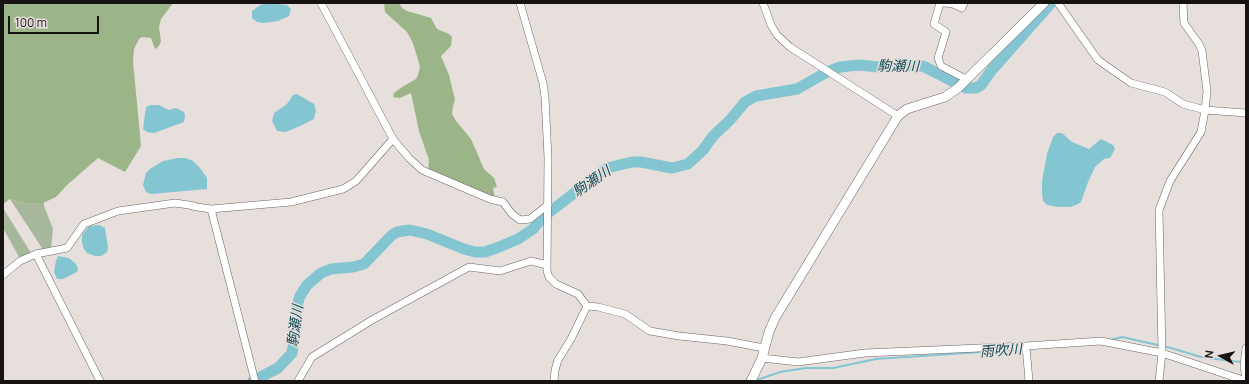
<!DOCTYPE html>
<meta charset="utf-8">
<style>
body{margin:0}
#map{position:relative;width:1249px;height:384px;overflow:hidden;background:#e6dfdc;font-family:Manrope,sans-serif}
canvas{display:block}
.frame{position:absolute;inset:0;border:4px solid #161312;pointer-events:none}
.north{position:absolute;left:1201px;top:336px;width:40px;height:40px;-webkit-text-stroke:3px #e6dfdc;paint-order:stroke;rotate:278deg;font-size:11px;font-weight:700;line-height:16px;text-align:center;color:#161312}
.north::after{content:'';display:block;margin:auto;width:14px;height:18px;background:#161312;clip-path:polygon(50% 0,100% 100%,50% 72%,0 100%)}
.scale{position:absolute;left:8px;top:16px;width:91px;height:18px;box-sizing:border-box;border:2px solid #161312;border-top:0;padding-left:5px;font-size:12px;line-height:14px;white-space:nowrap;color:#161312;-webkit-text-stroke:3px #e6dfdc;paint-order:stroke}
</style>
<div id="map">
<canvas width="1249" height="384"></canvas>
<div class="frame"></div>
<div class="north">N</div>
<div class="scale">100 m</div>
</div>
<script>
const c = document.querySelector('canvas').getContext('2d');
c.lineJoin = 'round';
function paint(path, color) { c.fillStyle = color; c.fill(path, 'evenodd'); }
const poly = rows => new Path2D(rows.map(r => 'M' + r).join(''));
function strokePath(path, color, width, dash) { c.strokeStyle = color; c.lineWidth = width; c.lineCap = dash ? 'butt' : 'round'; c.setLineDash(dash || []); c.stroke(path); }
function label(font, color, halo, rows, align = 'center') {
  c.font = font + ' Manrope,"Noto Sans JP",sans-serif'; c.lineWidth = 3; c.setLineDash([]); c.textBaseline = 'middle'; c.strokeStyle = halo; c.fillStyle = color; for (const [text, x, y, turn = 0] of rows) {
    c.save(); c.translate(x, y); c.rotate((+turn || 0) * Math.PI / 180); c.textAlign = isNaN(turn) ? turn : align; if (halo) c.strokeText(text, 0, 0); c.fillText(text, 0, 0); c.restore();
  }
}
paint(poly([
 [10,199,25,203,40,204,44,202,44,206,53,229,51,249,19,257,3,228,3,208,31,253,42,248]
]), '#a7b79c');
paint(poly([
 [3,3,173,3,161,19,159,27,161,42,158,47,155,49,151,38,142,37,139,39,134,49,133,61,141,146,125,172,98,158,67,185,56,197,41,204,25,203,10,199,3,204],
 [384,3,399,3,402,8,407,11,431,18,437,29,449,34,452,37,451,46,441,56,449,75,455,100,453,106,452,114,456,121,471,139,484,169,494,178,497,187,493,188,495,198,428,172,429,160,419,131,411,93,400,98,393,97,394,93,402,87,416,79,418,75,420,67,416,53,412,41,407,32,385,12]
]), '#9cb588');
paint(poly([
 [268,3,287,5,291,9,289,16,278,21,263,23,257,22,252,18,252,11,260,5],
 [297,94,314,104,316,110,314,119,300,126,286,132,277,131,272,121,274,113,287,104,293,95],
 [151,105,159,105,168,110,176,108,184,112,185,116,184,122,154,133,147,132,143,129,146,107],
 [1057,133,1062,133,1072,142,1089,149,1101,139,1113,145,1115,149,1110,158,1104,159,1095,167,1088,182,1081,202,1076,205,1070,207,1058,207,1047,205,1043,201,1042,194,1042,181,1047,154,1053,137],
 [178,158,186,158,193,161,200,168,207,178,207,189,151,194,146,192,143,185,146,173,150,169,163,161],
 [99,225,105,228,108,247,107,252,101,256,95,256,87,253,84,249,82,243,82,235,89,226],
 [58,256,69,258,76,264,78,269,77,272,63,279,57,279,54,272,56,261]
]), '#84c5d2');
strokePath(poly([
 [1110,340,1122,337,1171,348,1201,357,1231,361,1243,362],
 [754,381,780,372,806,368,833,368,876,359,1011,350]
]), '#84c5d2', 2);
strokePath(poly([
 [253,381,278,368,292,353,295,336,296,309,300,296,307,285,321,273,331,269,353,267,364,264,392,235,397,232,410,230,427,234,464,249,475,252,485,252,499,247,518,239,533,229,543,217,607,168,632,162,641,162,672,168,688,164,703,150,713,136,730,120,745,102,756,96,797,89,827,72,840,67,859,65,879,67,890,66,923,66,966,88,976,88,981,85,991,71,1051,3]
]), '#84c5d2', 11);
const minor = poly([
 [321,3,393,139,409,158,422,170,490,199,503,202,512,214,520,220,530,219,548,205],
 [520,3,543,83,545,97,548,158,547,271,549,277,556,284,578,294,587,306,598,307,625,314,650,331,679,336,727,341,764,348],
 [763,3,771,25,777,35,790,47,898,116],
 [940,3,934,24,946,32,938,58,941,66,966,79],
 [944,3,953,4,962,8,964,3],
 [1058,3,1098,60,1131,83,1165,92,1183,104,1205,110,1246,113],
 [211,209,255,381],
 [36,254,100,381],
 [3,275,20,261,36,254,67,248,84,224,118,211,175,203,189,205,197,207,211,209,291,202,343,189,356,181,393,139],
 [1026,346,1029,381],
 [762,358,798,362,865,353,1026,346,1101,341,1162,353,1246,381],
 [298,381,312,357,372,320,469,267,500,271,531,261,547,265],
 [554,381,555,370,558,360,571,339,587,306],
 [1159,381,1162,353,1159,210,1170,181,1201,132,1205,110,1207,91,1202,51,1199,44,1184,23,1183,3],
 [1246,381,1244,365,1246,348]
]);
const tertiary = poly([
 [751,381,762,358,769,332,775,318,898,116,907,109,945,97,958,88,1044,3]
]);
strokePath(minor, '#6c6562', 8);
strokePath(tertiary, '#6c6562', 10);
strokePath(minor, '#fff', 7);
strokePath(tertiary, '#fff', 9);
label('italic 14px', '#134c56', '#e6dfdc', [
 ["駒瀬川",898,67,1],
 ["駒瀬川",592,182,-34],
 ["駒瀬川",296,326,-82],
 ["雨吹川",1001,351,-4]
]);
</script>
